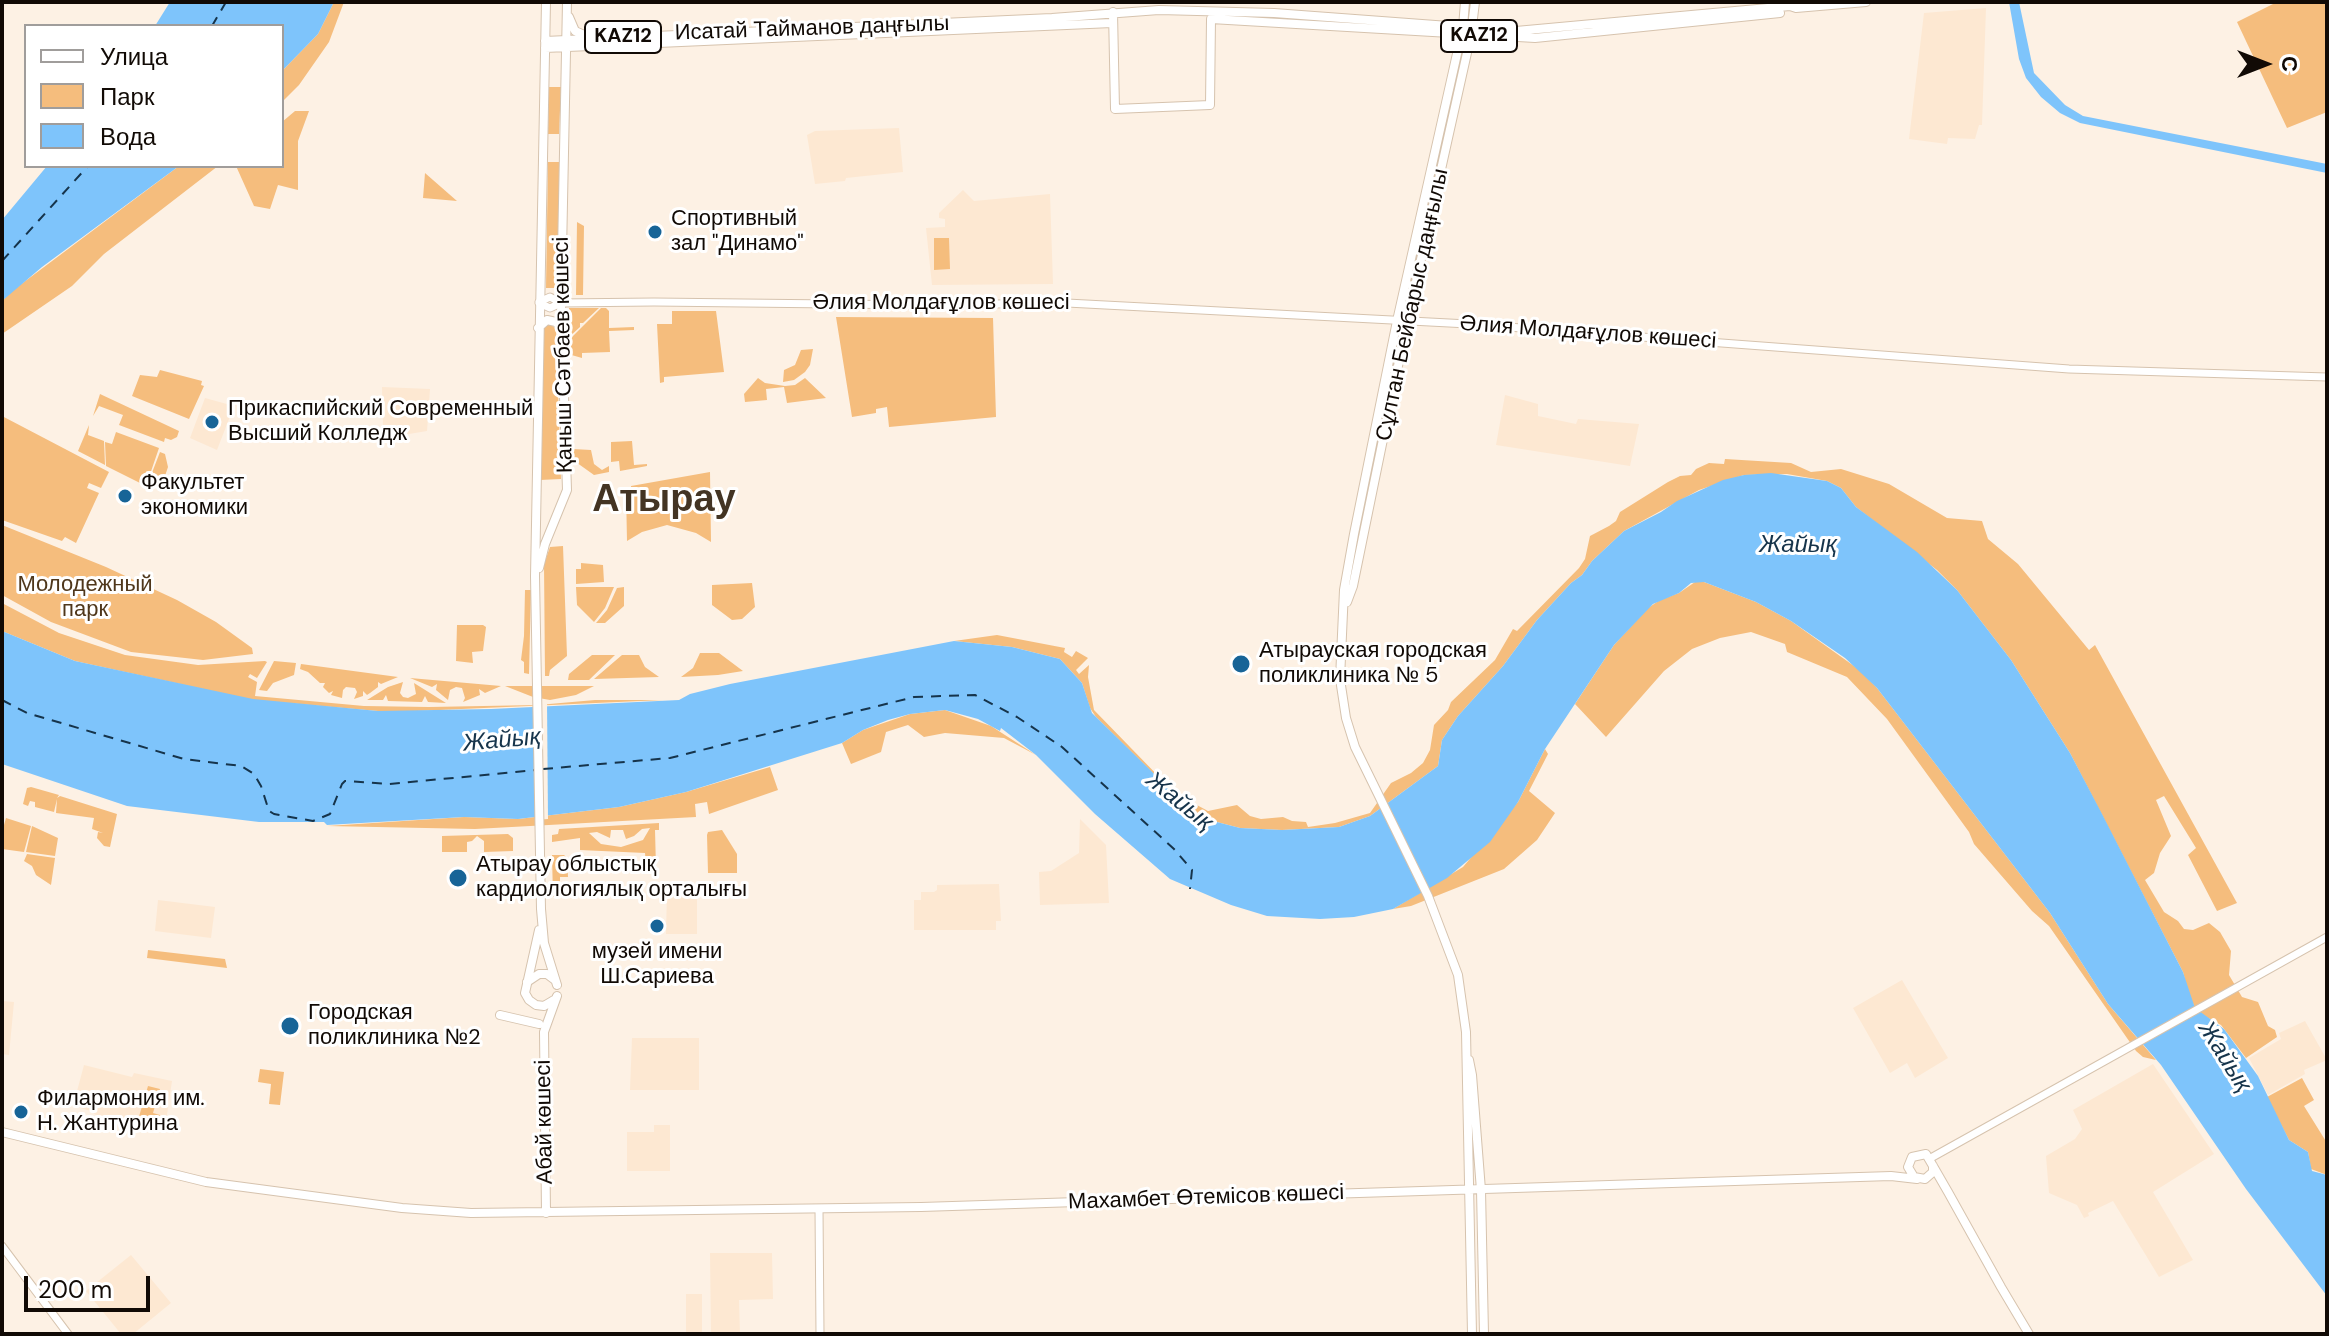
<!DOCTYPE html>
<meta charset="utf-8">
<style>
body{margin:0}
#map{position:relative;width:2329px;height:1336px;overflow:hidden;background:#fdf1e4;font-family:"DM Sans",sans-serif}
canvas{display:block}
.frame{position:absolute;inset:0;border:4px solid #110a05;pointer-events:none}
.legend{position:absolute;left:24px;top:24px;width:260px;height:144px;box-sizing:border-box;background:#fff;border:2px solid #a09d9b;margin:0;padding:10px 14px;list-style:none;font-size:24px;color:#110a05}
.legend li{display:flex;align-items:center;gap:16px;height:40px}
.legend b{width:40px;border:2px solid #a09d9b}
.north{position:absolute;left:2225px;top:24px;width:80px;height:80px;-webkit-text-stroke:6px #fff;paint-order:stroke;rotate:90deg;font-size:22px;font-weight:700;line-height:32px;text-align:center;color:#110a05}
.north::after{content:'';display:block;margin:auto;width:28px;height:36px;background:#110a05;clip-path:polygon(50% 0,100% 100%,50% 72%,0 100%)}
.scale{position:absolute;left:24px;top:1276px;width:126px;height:36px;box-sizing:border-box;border:4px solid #110a05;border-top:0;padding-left:10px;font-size:24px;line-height:28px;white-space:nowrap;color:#110a05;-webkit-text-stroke:6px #fff;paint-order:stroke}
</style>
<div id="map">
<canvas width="2329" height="1336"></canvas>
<div class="frame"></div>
<ul class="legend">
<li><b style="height:10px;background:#fff"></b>Улица</li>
<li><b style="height:22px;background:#f5bd7d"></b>Парк</li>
<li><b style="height:22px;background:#7ec4fb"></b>Вода</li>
</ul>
<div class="north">С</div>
<div class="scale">200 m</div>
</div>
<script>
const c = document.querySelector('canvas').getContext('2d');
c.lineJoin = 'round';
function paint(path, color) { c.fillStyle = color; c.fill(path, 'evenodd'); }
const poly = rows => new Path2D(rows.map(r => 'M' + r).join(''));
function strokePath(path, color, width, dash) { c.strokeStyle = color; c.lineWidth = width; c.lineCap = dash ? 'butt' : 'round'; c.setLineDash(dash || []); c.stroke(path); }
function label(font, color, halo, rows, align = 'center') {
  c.font = font + ' "DM Sans",sans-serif'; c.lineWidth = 6; c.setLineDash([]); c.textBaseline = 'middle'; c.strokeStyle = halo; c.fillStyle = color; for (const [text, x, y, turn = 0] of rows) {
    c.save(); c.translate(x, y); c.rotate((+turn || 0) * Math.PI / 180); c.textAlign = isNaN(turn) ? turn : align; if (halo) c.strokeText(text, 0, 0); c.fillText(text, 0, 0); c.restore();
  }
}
paint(poly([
 [1986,8,1982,125,1979,125,1975,139,1948,138,1947,144,1909,139,1924,13],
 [899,128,903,172,846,178,845,181,815,184,807,135,815,131],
 [963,190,974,201,1050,194,1053,284,932,285,926,228,945,227,945,219,939,218,939,213],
 [382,387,430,389,427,431,391,437,383,426],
 [1505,395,1538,404,1538,416,1576,424,1578,419,1639,424,1630,466,1496,445],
 [205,398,234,406,217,450,190,438],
 [1080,819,1106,845,1109,903,1040,905,1039,872,1051,871,1079,853],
 [999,884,1001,921,996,921,996,930,914,930,914,900,921,900,921,892,934,892,937,890,937,885],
 [697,888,697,934,666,934,667,891],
 [158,900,215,907,211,938,155,931],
 [1902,980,1948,1058,1915,1078,1907,1063,1890,1073,1853,1008],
 [2,1001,14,1002,9,1055,2,1054],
 [2305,1021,2327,1060,2304,1070,2305,1074,2268,1095,2249,1058,2281,1039,2279,1033],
 [632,1038,699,1038,699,1090,630,1090],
 [2153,1064,2214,1154,2153,1192,2193,1260,2159,1277,2113,1201,2088,1213,2089,1216,2084,1218,2077,1205,2049,1193,2046,1156,2075,1139,2082,1129,2073,1110],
 [84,1065,132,1077,134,1073,172,1081,165,1128,114,1118,106,1123,91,1111,73,1106],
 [654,1125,670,1125,670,1171,627,1171,627,1132,654,1132],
 [710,1253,772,1253,773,1299,739,1300,740,1334,711,1334],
 [131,1255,171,1303,133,1334,121,1334,86,1291],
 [686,1294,702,1294,702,1334,686,1334]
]), '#fde8d2');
paint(poly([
 [334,2,344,2,329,42,299,85,282,102,282,71,318,34],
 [2277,2,2324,2,2327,9,2327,112,2287,128,2237,22],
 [549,87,561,87,559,134,548,134],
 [295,111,309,111,298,141,298,190,278,185,270,209,254,206,236,166,282,166,282,122],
 [548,162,560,162,557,288,546,288],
 [179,166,218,166,104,254,72,286,2,334,2,301,12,291],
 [425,173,457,201,423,198],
 [577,222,584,226,583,295,576,295],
 [934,238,949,238,950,269,934,270],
 [569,308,599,308,583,323,580,323,580,327,568,338],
 [606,308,609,311,609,328,634,327,634,330,609,331,610,352,582,353,582,358,568,354,569,340,601,308],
 [672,311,716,311,724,372,664,377,664,382,660,383,657,324,672,324],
 [836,317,993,318,996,417,889,427,887,407,876,409,876,413,852,417],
 [550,324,556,329,561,479,540,480,543,327],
 [813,349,810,365,805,372,794,380,783,382,784,370,795,365,801,350],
 [160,370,202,381,201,385,204,386,189,419,132,396,140,375,157,377],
 [758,378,765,383,785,386,795,385,805,378,826,398,787,403,784,387,766,389,767,400,745,402,744,394],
 [100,394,179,431,177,437,171,440,165,438,164,442,119,425,123,415,99,406,93,416],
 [2,416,109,472,101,488,89,483,87,488,99,493,76,543,65,537,62,541,2,520],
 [89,425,88,435,104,441,105,465,78,451],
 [116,432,159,448,146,486,106,466,105,442,112,444],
 [632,441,634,465,647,464,647,466,620,471,619,461,611,462,611,442],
 [573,449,591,450,594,464,602,470,609,466,609,472,594,475,573,460],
 [160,452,165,454,168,467,162,485,155,488,148,483],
 [1725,459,1791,463,1811,472,1841,469,1889,484,1947,518,1982,521,1988,539,2018,564,2089,650,2095,645,2237,903,2217,911,2188,855,2196,848,2164,796,2156,800,2171,836,2160,853,2154,873,2145,880,2164,912,2178,921,2184,929,2193,930,2209,923,2220,932,2231,951,2229,975,2242,997,2258,1002,2268,1026,2275,1030,2277,1037,2246,1058,2221,1025,2197,1012,2189,995,2183,972,2070,753,2011,660,1957,590,1937,570,1856,507,1841,488,1827,481,1787,474,1744,475,1699,490,1624,531,1592,561,1582,575,1571,583,1537,620,1503,666,1458,716,1442,740,1438,766,1370,816,1339,827,1282,830,1240,828,1213,821,1190,810,1096,717,1090,708,1082,683,1060,659,1012,647,954,641,997,635,1065,648,1064,652,1072,657,1076,651,1088,658,1076,670,1079,674,1089,665,1088,677,1094,710,1165,783,1182,797,1208,811,1237,805,1250,816,1261,819,1283,817,1292,821,1306,822,1308,827,1335,823,1370,813,1391,783,1411,773,1423,763,1430,750,1434,725,1448,710,1451,702,1495,660,1513,629,1517,631,1579,568,1585,559,1590,536,1609,526,1616,521,1620,512,1668,482,1680,476,1691,475,1696,469,1709,463,1724,464],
 [710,472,711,542,696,533,667,525,642,532,627,541,626,491,631,490,631,486],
 [2,525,106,567,177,600,216,622,252,648,253,654,203,660,131,652,51,622,2,595],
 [563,546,567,656,550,670,549,676,545,676,544,564,550,547],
 [581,563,603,565,604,582,576,584,576,569,581,569],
 [1695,582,1704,582,1756,602,1791,621,1861,671,1877,688,2050,913,2108,1004,2156,1060,2143,1057,2136,1051,2049,926,2032,911,1974,844,1969,832,1887,719,1847,677,1787,652,1785,644,1751,632,1720,638,1692,649,1664,671,1606,737,1575,704,1614,645,1648,608,1660,600,1679,593],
 [752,583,755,607,742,619,732,620,712,605,712,585],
 [576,587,614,587,605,608,594,622,577,605],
 [624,587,624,606,605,623,596,623,607,610,617,588],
 [525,590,531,590,529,674,524,673,524,662,521,660,524,636],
 [2,603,59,633,125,655,198,665,265,661,267,662,257,678,250,674,248,677,257,682,255,696,364,706,429,707,538,705,595,700,663,700,417,711,378,711,253,700,75,661,2,631],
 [457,625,483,625,486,627,483,651,472,652,473,663,456,661],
 [700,653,719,653,743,671,718,675,681,677,693,668],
 [592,655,615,655,589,680,568,680,569,674],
 [622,655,639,655,645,667,659,677,594,679],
 [274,661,296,663,294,675,273,683,267,691,259,690],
 [301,664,398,677,381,684,378,682,378,687,370,693,367,695,363,691,363,696,354,699,357,692,355,688,346,687,343,690,342,698,331,695,333,691,329,693,323,687,325,683,320,683,308,672,300,669],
 [410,678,501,686,485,693,479,689,480,695,463,702,465,698,462,688,456,687,450,690,448,700,436,690,437,684,432,687],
 [403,682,400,693,403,697,408,698,416,694,414,683,446,703,428,702,425,696,422,702,388,701,386,695,383,700,367,700,388,687],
 [505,686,594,686,576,695,550,700,533,697],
 [945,710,991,726,1036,755,1004,738,945,733,924,737,908,725,886,732,881,752,851,764,842,743,863,730,910,714],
 [1545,749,1548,754,1529,791,1555,813,1537,840,1504,869,1411,906,1393,909,1463,867,1518,802],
 [770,767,778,790,709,814,707,802,695,804,696,817,475,829,327,826,464,817,518,819,619,807,686,792],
 [31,787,59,795,57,798,60,796,117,814,110,847,104,846,97,838,98,832,103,833,92,829,94,818,56,813,57,799,54,812,35,807,35,802,30,801,28,806,23,804,27,788],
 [6,818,31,826,24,852,2,849,2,832],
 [659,823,659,830,655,830,656,868,646,867,645,853,580,850,580,838,552,842,552,835,558,834,559,829],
 [650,828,643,840,621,847,601,844,589,833,597,832,610,838,611,830,623,830,626,839,634,836,642,829],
 [32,826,58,838,55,856,26,852],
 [722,830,737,854,737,873,708,873,707,835,708,832],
 [508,834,513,838,513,851,484,852,484,841,477,836,472,841,467,842,467,852,442,852,442,836],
 [27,854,55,858,51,885,36,875,32,866,24,861],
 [552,855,564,855,567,858,568,877,560,877,560,895,557,897,553,897],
 [148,950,225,959,227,968,147,958],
 [260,1069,284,1072,280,1105,269,1104,271,1084,258,1082],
 [2302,1078,2314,1100,2304,1106,2327,1143,2327,1175,2311,1169,2308,1152,2289,1140,2267,1097],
 [148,1086,160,1089,153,1113,160,1115,158,1125,138,1120]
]), '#f5bd7d');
paint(poly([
 [170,2,334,2,318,34,282,71,282,26,155,26],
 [2009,2,2019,2,2034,73,2065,105,2083,116,2327,164,2327,173,2080,123,2060,113,2041,97,2026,78,2019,59],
 [47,166,179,166,42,267,2,301,2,220],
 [1771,473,1827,481,1841,488,1856,507,1917,552,1957,590,2011,660,2070,753,2101,812,2183,972,2195,1008,2224,1029,2258,1076,2289,1140,2308,1152,2312,1171,2327,1175,2327,1296,2246,1189,2161,1065,2108,1004,2050,913,1877,688,1845,658,1791,621,1756,602,1704,582,1691,583,1679,593,1653,604,1614,645,1545,749,1518,802,1490,842,1447,878,1393,909,1354,917,1320,919,1267,916,1231,905,1170,879,1095,814,1036,755,1001,728,1000,731,978,719,945,710,910,714,888,720,863,730,842,743,686,792,619,807,518,819,464,817,327,825,324,822,259,822,127,806,2,764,2,631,75,661,253,699,378,711,491,709,679,700,690,694,730,684,954,641,1012,647,1060,659,1082,683,1092,713,1191,810,1213,821,1240,828,1282,830,1339,827,1370,816,1438,766,1442,740,1458,716,1503,666,1537,620,1571,583,1582,575,1592,561,1624,531,1661,512,1677,501,1723,480,1744,475]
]), '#7ec4fb');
paint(poly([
 [547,701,548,819,535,820,534,702]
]), '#fdf1e4');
strokePath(poly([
 [212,26,226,2],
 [2,261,88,166],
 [2,700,27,713,184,759,241,766,254,774,261,786,269,811,274,814,313,821,330,814,342,784,345,781,389,784,537,770],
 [543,769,670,758,914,697,975,695,1017,717,1062,747,1174,849,1192,870,1190,889]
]), '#16344b', 2, [10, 8]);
const secondary = poly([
 [539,302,550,297,561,303],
 [539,303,550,308,561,303,654,302,924,305,1067,303,1468,324,2069,369,2327,377],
 [1929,1159,2327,937],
 [819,1209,820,1334],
 [2,1246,68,1334]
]);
const primary = poly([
 [546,2,535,576,541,909,544,943,557,985],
 [1465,2,1463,27,1397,321,1354,534,1344,590,1340,679,1346,718,1355,747,1428,896,1458,975,1466,1032,1472,1334],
 [1113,12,1115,109,1210,105,1211,19,1535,38,1780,13],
 [569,17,575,31,589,37],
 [545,41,1052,18,1159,10,1274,13,1516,31,1790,6,1796,8,1866,2],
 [545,48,1112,23],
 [538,328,547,320,556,322,561,328],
 [539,568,545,544,567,490,561,303,567,2],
 [1347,602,1353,586,1407,322,1471,35,1475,2],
 [539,930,525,993,529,1000,536,1005,544,1006,554,1000],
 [527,982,539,974,547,974,555,980],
 [500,1015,539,1024],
 [1469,1060,1472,1075,1481,1190,1484,1334],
 [2,1132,206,1182,402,1208,471,1213,921,1207,1891,1176,1917,1179],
 [1933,1166,1933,1172,1925,1179,1914,1177,1908,1167,1912,1157,1926,1154,1933,1166,1948,1192,2001,1287,2029,1334],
 [546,1213,544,1032,557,996]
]);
strokePath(secondary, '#d6c3ae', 9);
strokePath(primary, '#d6c3ae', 10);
strokePath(secondary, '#fff', 7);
strokePath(primary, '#fff', 8);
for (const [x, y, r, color] of [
 [655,232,8,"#176497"],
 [212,422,8,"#176497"],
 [125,496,8,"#176497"],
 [1241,664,10,"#176497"],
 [458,878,10,"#176497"],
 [657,926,8,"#176497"],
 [290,1026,10,"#176497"],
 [21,1112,8,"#176497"]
]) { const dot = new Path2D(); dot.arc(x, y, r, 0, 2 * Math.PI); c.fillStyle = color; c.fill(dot); strokePath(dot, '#fff', 3); }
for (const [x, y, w] of [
 [1479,36,76],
 [623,37,76]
]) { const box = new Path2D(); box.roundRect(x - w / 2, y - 16, w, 32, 6); c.fillStyle = '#fff'; c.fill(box); strokePath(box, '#110a05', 2); }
label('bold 20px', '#110a05', null, [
 ["KAZ12",1479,36],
 ["KAZ12",623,37]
]);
label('22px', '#110a05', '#fff', [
 ["Исатай Тайманов даңғылы",812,29,-2],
 ["Әлия Молдағұлов көшесі",941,303],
 ["Сұлтан Бейбарыс даңғылы",1413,305,-78],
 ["Әлия Молдағұлов көшесі",1588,333,4],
 ["Қаныш Сәтбаев көшесі",564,355,-91],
 ["Абай көшесі",545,1122,-91],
 ["Махамбет Өтемісов көшесі",1206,1198,-2]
]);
label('22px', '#110a05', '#fff', [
 ["Спортивный",671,219],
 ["зал \"Динамо\"",671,244],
 ["Прикаспийский Современный",228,409],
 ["Высший Колледж",228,434],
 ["Факультет",141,483],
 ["экономики",141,508],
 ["Атырауская городская",1259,651],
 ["поликлиника № 5",1259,676],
 ["Атырау облыстық",476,865],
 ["кардиологиялық орталығы",476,890],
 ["музей имени",657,952,"center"],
 ["Ш.Сариева",657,977,"center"],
 ["Городская",308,1013],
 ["поликлиника №2",308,1038],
 ["Филармония им.",37,1099],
 ["Н. Жантурина",37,1124]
], 'left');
label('22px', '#4f371b', '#fff', [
 ["Молодежный",85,585],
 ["парк",85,610]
]);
label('italic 24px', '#16344b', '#fff', [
 ["Жайық",1798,546],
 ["Жайық",502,741,-5],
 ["Жайық",1179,802,39],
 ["Жайық",2224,1057,58]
]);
label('bold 38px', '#433423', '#fff', [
 ["Атырау",664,501]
]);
</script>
